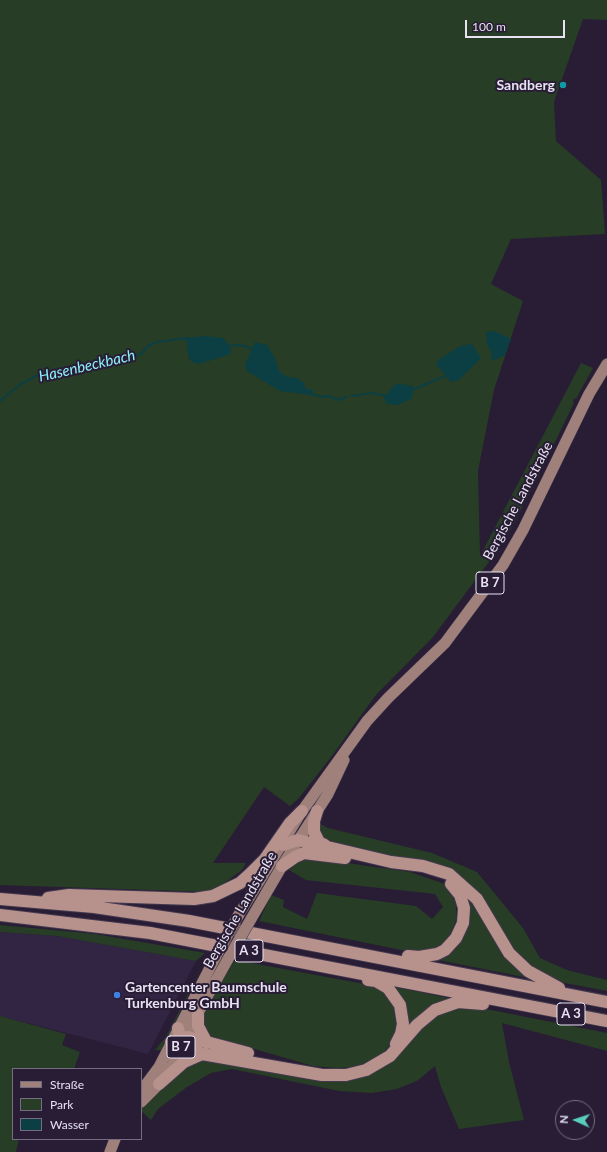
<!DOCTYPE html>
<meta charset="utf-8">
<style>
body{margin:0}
#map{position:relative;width:607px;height:1152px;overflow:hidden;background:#281d35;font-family:Lato,sans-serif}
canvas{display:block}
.legend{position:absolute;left:12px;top:1068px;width:130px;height:72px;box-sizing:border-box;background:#281d35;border:1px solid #756c81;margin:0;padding:5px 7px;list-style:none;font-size:12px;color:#e8e2f2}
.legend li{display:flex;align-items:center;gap:8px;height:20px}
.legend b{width:20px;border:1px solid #756c81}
.north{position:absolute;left:555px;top:1100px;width:40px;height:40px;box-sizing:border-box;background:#281d35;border:1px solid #756c81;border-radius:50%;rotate:273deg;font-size:11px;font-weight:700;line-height:16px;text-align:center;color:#e8e2f2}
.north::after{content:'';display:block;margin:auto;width:14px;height:18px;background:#5acebd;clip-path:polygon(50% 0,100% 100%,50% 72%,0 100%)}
.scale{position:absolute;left:465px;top:20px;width:100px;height:18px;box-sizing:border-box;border:2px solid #e8e2f2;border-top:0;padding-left:5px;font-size:12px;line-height:14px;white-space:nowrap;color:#e8e2f2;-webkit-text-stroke:3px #281d35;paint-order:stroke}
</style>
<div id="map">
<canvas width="607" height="1152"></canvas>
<ul class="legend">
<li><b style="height:5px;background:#9f807b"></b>Straße</li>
<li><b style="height:11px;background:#273d25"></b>Park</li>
<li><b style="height:11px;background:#0c3f43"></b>Wasser</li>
</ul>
<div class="north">N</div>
<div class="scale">100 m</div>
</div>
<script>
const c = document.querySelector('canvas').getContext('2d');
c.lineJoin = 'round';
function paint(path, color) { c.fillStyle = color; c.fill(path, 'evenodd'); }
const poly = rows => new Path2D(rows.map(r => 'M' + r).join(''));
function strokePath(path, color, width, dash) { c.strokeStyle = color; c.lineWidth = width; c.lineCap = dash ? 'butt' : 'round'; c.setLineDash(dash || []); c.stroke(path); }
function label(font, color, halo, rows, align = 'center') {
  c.font = font + ' Lato,sans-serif'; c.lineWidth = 4; c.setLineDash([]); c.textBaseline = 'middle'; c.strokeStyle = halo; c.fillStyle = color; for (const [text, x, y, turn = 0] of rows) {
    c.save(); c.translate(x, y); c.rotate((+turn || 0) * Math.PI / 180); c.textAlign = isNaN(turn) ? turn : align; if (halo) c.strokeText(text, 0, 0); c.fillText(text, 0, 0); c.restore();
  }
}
paint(poly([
 [0,932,57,936,196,961,148,1054,0,1016]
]), '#322543');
paint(poly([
 [0,0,607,0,607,20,583,19,554,102,556,141,601,180,605,234,511,239,491,284,523,301,494,390,478,471,480,556,581,363,593,368,576,399,574,398,573,402,574,403,536,481,506,538,491,559,433,637,375,696,332,756,299,798,290,806,264,787,213,863,246,863,242,870,212,892,0,885],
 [317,822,328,828,432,853,477,872,523,928,540,958,567,970,607,980,607,991,565,983,542,974,512,949,464,882,329,840,322,836],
 [305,857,410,872,445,884,452,894,456,906,456,920,451,933,439,947,416,953,259,921,271,895,284,900,283,907,307,919,317,893,416,906,432,919,443,907,435,894,306,880,289,870],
 [464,894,481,915,534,979,433,959,456,949,467,928,469,913],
 [0,925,95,934,205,953,196,961,57,936,0,932],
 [235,960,370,985,382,990,393,1003,399,1024,391,1044,383,1053,370,1061,354,1067,336,1068,313,1066,210,1036,205,1031,202,1019,211,998],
 [203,964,162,1050,155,1050,166,1037],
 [390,986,458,1000,405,1035],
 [471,1006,607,1033,607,1051,502,1023,509,1062,524,1120,459,1129,441,1087,435,1066,417,1081,397,1089,372,1093,339,1091,232,1069,211,1073,187,1087,158,1109,151,1120,141,1111,141,1108,167,1080,200,1057,343,1078,411,1038,436,1015,456,1007],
 [0,1016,66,1034,62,1045,80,1052,74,1069,13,1069,13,1139,19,1139,16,1152,0,1152]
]), '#273d25');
paint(poly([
 [489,331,497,332,511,339,505,355,494,360,491,359,492,353,487,344,486,332],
 [205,336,223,338,230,346,231,354,199,364,192,362,189,359,186,338],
 [255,342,267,345,275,358,279,371,287,377,297,378,304,383,306,389,313,389,312,395,280,391,247,371,245,365],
 [472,344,481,358,459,380,451,382,436,364,438,360,460,346],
 [399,384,413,386,412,398,399,405,387,404,384,398,394,385]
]), '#0c3f43');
strokePath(poly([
 [228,346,240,345,251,348],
 [412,390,447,375],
 [309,394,325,397,329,396,338,400,346,397],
 [352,396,373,393,387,396],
 [0,401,21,384,44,372,83,364,109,363,118,359,134,357,142,353,149,345,157,342,187,338]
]), '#0c3f43', 2);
const primary = poly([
 [238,916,302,811,367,721,388,698,445,643,503,565,523,530,589,394,607,364],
 [251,919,282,866,328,794,344,760],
 [141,1091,159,1067,216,956],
 [141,1102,159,1084,172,1066,194,1020,228,959],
 [110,1152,115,1139]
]);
const motorway = poly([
 [317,811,314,821,314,832,319,842,325,845],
 [283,845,298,840,391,862,423,866,449,874,477,899,509,953,528,971,559,988],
 [282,866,295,857,304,853,345,858],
 [48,898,69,895,194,899,213,896,240,883,250,874,265,859,290,823,302,811],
 [0,899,94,907,189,921,607,1002],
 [0,915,150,933,607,1021],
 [408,956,419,957,437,954,445,950,456,938,463,923,464,908,460,895,451,884],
 [368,980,376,981,388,988,400,1005,403,1024,401,1034,396,1044],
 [198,1015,198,1026,207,1043],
 [178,1028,180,1038,183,1042,202,1054,322,1075,346,1075,366,1070,390,1056,417,1025,435,1010,458,1002,483,1004],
 [171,1042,188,1037,248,1053],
 [159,1084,184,1062,202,1054]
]);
strokePath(primary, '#43394f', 12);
strokePath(motorway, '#43394f', 14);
strokePath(primary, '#9f807b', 11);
strokePath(motorway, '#b7928c', 12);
const primaryBridge = poly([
 [216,956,238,916],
 [228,959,251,919]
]);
strokePath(primaryBridge, '#43394f', 12, []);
strokePath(primaryBridge, '#9f807b', 11);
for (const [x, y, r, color] of [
 [563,85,4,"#0f9aa8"],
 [117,995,4,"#3f7fe0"]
]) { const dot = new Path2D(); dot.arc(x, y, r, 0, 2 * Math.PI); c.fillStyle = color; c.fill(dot); strokePath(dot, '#281d35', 1.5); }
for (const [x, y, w] of [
 [490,583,28],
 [249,951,28],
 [571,1014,28],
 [181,1047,28]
]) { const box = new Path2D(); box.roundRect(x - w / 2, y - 11, w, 22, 3); c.fillStyle = '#281d35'; c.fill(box); strokePath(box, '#e8e2f2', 1); }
label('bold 13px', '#e8e2f2', null, [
 ["B 7",490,583],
 ["A 3",249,951],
 ["A 3",571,1014],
 ["B 7",181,1047]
]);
label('bold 14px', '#e8e2f2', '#281d35', [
 ["Sandberg",555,85],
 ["Gartencenter Baumschule",125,987,"left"],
 ["Turkenburg GmbH",125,1003,"left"]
], 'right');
label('14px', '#e8e2f2', '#281d35', [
 ["Bergische Landstraße",518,501,-62],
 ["Bergische Landstraße",240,910,-60]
]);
label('italic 15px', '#8cf0f8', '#281d35', [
 ["Hasenbeckbach",87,366,-13]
]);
</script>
